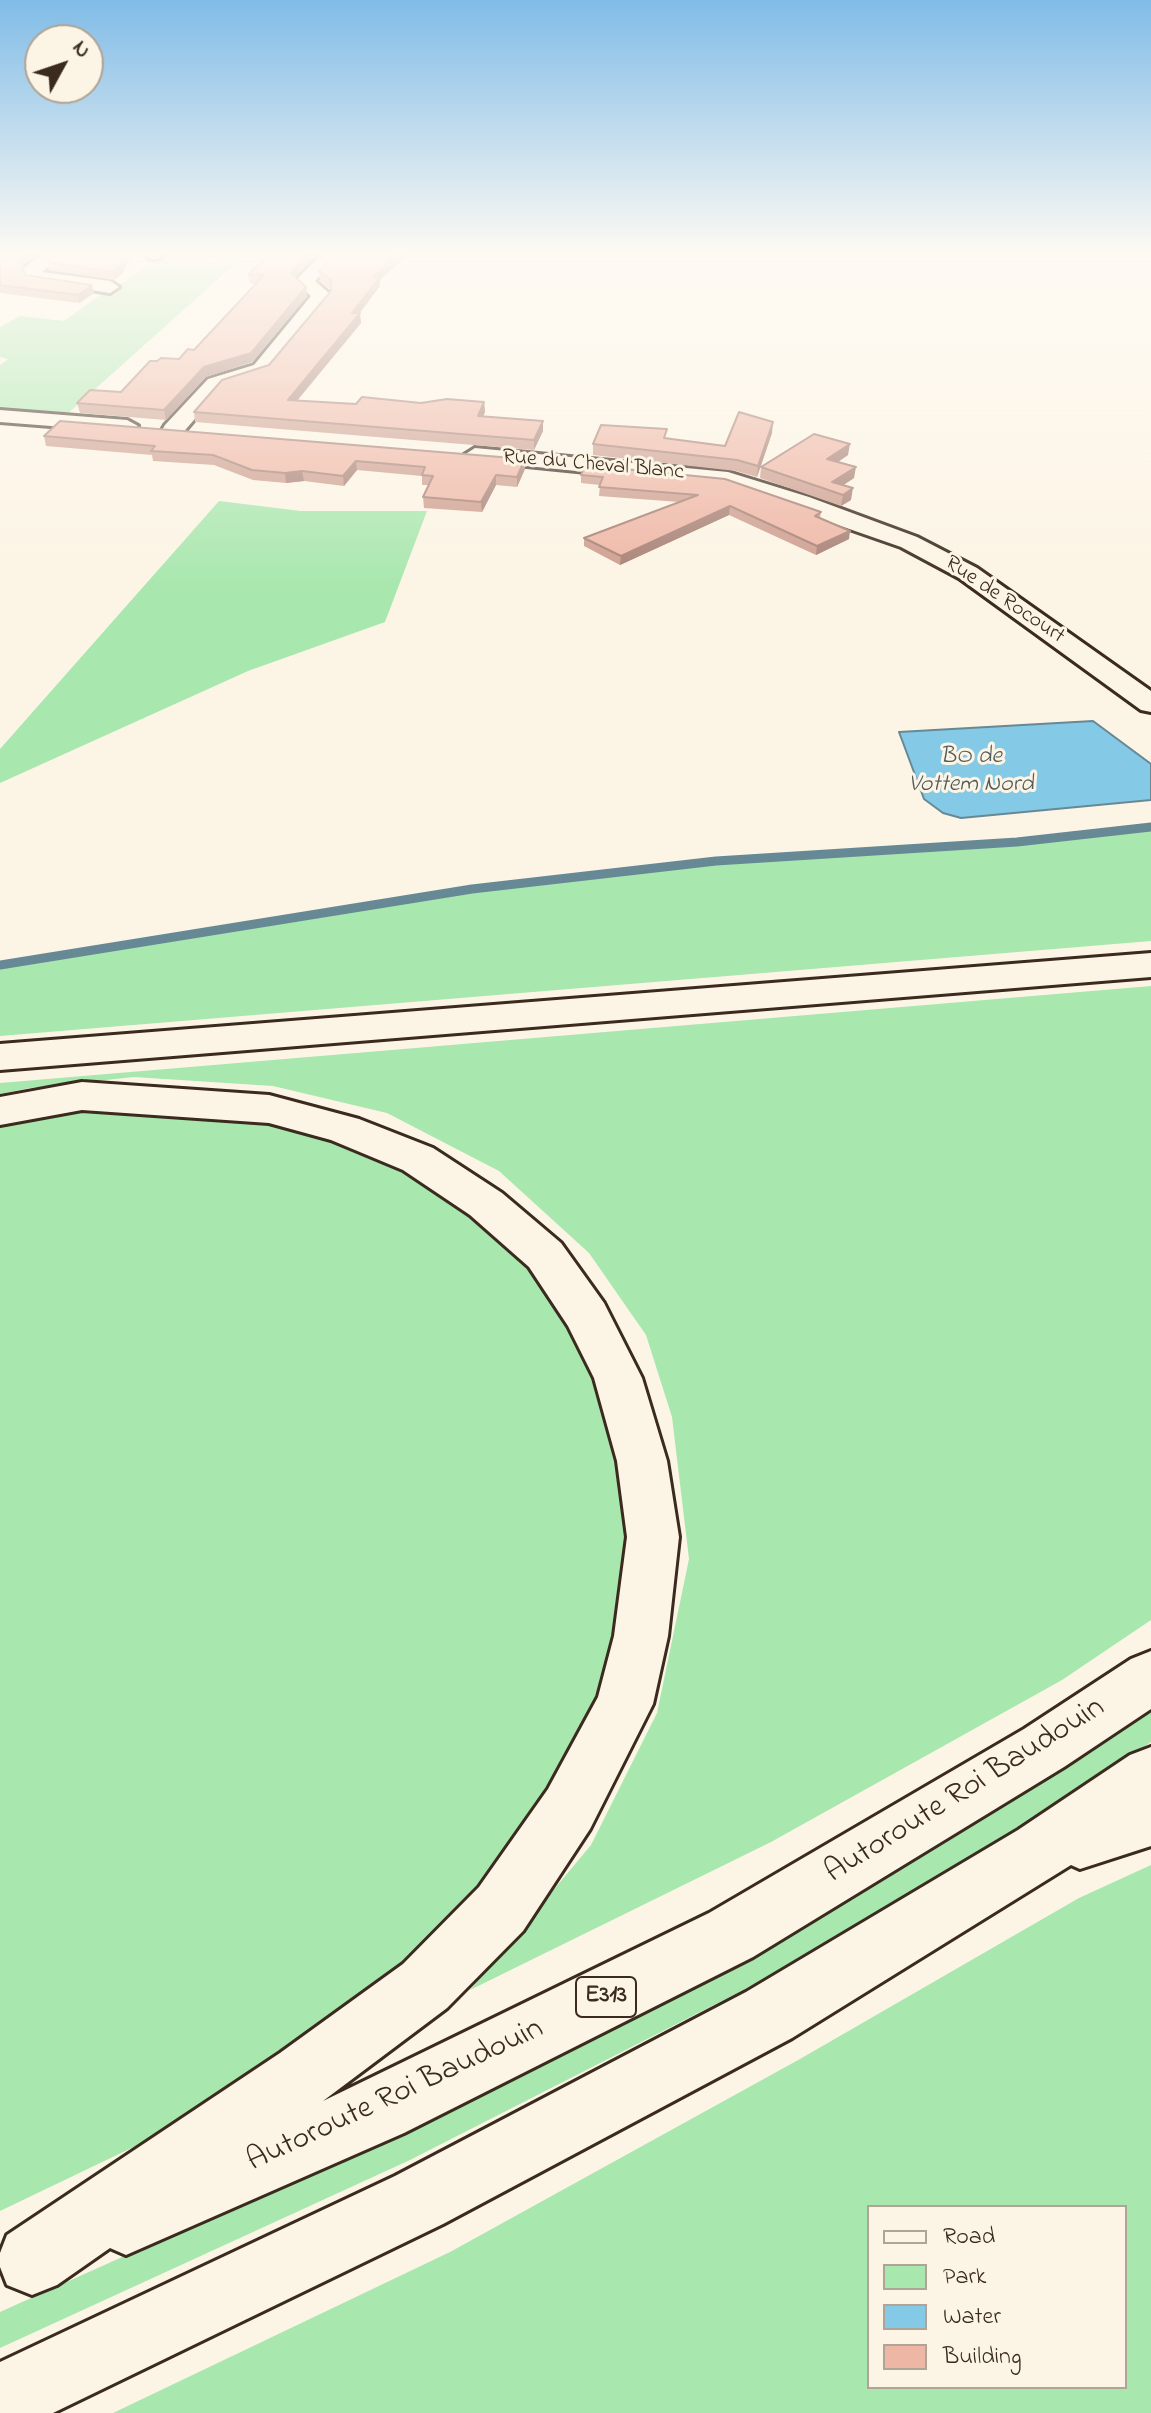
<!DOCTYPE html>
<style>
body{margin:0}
#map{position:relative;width:1151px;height:2413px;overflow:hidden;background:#fcf5e5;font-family:"Indie Flower",sans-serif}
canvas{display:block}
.legend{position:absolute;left:867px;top:2205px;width:260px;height:184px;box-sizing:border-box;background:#fcf5e5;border:2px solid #afa495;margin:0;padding:10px 14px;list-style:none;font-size:24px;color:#3b2a1e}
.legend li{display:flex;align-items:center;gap:16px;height:40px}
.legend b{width:40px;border:2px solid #afa495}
.north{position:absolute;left:24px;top:24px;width:80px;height:80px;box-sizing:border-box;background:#fcf5e5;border:2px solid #afa495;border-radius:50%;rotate:50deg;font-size:22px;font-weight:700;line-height:32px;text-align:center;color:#3b2a1e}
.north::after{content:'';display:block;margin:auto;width:28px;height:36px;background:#3b2a1e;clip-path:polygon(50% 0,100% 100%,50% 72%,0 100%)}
</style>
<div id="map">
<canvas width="1151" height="2413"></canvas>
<ul class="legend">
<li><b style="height:10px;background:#fcf5e5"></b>Road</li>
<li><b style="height:22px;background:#a8e7ae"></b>Park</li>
<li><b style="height:22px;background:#84c9e5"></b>Water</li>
<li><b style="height:22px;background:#eeb6a5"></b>Building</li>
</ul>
<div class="north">N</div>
</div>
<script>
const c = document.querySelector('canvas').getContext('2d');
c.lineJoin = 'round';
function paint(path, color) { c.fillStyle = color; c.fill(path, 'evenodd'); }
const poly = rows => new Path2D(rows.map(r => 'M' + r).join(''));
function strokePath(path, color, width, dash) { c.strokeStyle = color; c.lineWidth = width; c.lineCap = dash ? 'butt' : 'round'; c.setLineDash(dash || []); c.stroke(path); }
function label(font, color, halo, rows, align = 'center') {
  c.font = font + ' "Indie Flower",sans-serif'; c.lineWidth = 6; c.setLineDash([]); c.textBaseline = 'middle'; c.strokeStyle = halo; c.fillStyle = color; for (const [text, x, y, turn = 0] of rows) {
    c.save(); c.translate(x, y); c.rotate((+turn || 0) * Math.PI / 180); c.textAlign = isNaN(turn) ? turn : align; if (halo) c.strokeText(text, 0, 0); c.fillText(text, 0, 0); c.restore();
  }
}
paint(poly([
 [164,258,237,262,65,416,0,411,0,365,8,359,0,357,0,327,20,316,64,321,107,290,113,290,152,262,160,262],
 [219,501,301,511,427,511,385,622,248,671,0,783,0,749],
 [1151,827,1151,941,0,1036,0,965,472,889,716,861,1017,842],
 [1151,986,1151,1620,1062,1680,771,1842,470,1990,591,1845,657,1713,689,1559,672,1417,646,1335,589,1253,499,1171,387,1113,273,1086,134,1077,30,1088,0,1094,0,1083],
 [109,1109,250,1114,374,1149,523,1249,608,1385,630,1497,627,1587,610,1668,575,1744,533,1823,465,1911,388,1983,169,2130,0,2211,0,1125,38,1116],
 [1151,1707,1151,1742,1081,1790,755,1984,410,2160,0,2348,0,2312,391,2136],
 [1151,1865,1151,2413,113,2413,450,2252,800,2059,1079,1898],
 [869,2207,1125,2207,1125,2387,869,2387]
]), '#a8e7ae');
const water = poly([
 [1093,721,1151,764,1151,800,961,818,943,813,924,799,899,732,1093,721]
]);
paint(water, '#84c9e5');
strokePath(water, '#678995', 2);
strokePath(poly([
 [0,965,472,889,716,861,1017,842,1151,827]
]), '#678995', 9);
const minor = poly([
 [46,251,67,251,42,272,110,281,119,287,110,293,27,280,24,268,46,251],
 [147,251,165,251,160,258,154,259,148,258,147,251],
 [325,251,344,251,315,281,331,295,268,373,222,387,181,435,165,435,162,430,165,425,208,379,254,365,311,296,295,281,325,251],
 [0,410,127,420,138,426,127,432,0,422,0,410],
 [475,448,728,472,809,497,917,537,977,568,1151,691,1151,712,1141,710,959,578,901,547,726,486,467,460,464,455,475,448]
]);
const highway = poly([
 [1151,953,1151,977,0,1070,0,1044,1151,953],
 [82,1082,269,1095,359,1119,433,1148,502,1193,561,1243,604,1303,642,1378,667,1461,679,1537,668,1636,653,1704,590,1829,523,1931,447,2008,323,2101,709,1913,1024,1729,1131,1659,1151,1651,1151,1709,1064,1767,753,1957,404,2133,126,2255,110,2248,57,2285,32,2295,7,2285,0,2267,0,2253,7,2235,280,2053,403,1964,479,1887,548,1789,598,1697,614,1636,627,1537,617,1461,594,1378,568,1326,529,1267,470,1215,403,1170,331,1140,269,1123,82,1110,0,1125,0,1097,82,1082],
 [1151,1747,1151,1846,1080,1869,1071,1865,792,2038,443,2224,53,2413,0,2413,0,2362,395,2176,746,1992,1018,1830,1130,1755,1151,1747]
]);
strokePath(minor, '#3b2a1e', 6);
strokePath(highway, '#3b2a1e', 6);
paint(minor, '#fcf5e5');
paint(highway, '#fcf5e5');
paint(poly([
 [0,251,41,251,22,265,25,275,94,293,79,303,0,293],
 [61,251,134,251,121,275,114,280,49,270,47,262],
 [275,251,321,251,295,277,306,287,307,296,252,362,206,377,166,420,80,413,77,403,121,392,157,361,179,359,194,350,256,284,249,283,248,274],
 [406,256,380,280,380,286,359,313,361,323,297,401,356,404,484,402,485,412,483,417,543,421,543,431,534,450,195,422,194,412,269,365,331,291,331,289,320,281,319,271],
 [772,433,757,477,736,471,593,455,593,444,667,439,725,446],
 [44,436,525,469,517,487,496,485,482,512,424,508,423,497,429,485,422,485,422,476,357,470,344,486,304,481,286,483,253,480,214,465,153,461,152,455,46,446],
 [848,455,838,462,854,478,843,485,851,500,841,506,760,478,761,467],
 [585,465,821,512,820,518,849,539,816,555,729,515,620,565,584,546,584,538,679,502,599,496,600,485,581,483,581,475]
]), '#cd9d8e');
paint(poly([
 [29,251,41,251,22,266,20,258],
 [128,251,134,251,121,275,114,280,112,272],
 [311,251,321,251,293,279,292,270],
 [400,251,405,251,406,256,380,280,380,286,353,322,352,313,373,277],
 [92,285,94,293,79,303,78,295],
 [306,287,307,296,252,362,206,377,166,420,164,410,204,367],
 [360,313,361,323,289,410,288,400],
 [484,402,485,412,478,426,478,416],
 [543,421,543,431,534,450,534,440],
 [773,422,772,433,757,477,758,466],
 [850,444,848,455,826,470,827,459],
 [525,459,525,469,517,487,517,477],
 [356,461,357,470,344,486,343,476],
 [856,467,854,478,833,492,832,482],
 [302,471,304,481,286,483,285,473],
 [496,475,496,485,482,512,481,502],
 [853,488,851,500,841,506,843,495],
 [730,506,729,515,620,565,621,556],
 [850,531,849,539,816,555,817,546]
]), '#a77f74');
const building = poly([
 [0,251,29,251,20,258,25,275,92,285,78,295,0,285,0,251],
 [61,251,128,251,119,267,112,272,47,262,61,251],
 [275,251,311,251,292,270,292,274,306,287,251,353,204,367,164,410,77,403,90,390,121,392,150,361,157,361,161,358,179,359,188,349,194,350,264,275,248,274,275,251],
 [339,251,400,251,373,277,380,277,352,313,360,313,288,400,356,404,362,397,421,403,447,399,484,402,478,416,543,421,534,440,194,412,222,380,269,365,331,291,331,280,319,271,339,251],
 [739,412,773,422,758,466,737,460,593,444,601,425,667,429,664,438,725,446,739,412],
 [60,421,525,459,517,477,496,475,481,502,423,497,433,476,422,475,425,467,356,461,343,476,302,471,285,473,252,470,213,455,151,451,155,446,44,436,60,421],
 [814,434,850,444,827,459,856,467,832,482,853,488,843,495,761,467,814,434],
 [585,465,725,479,821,512,815,516,850,531,817,546,730,506,621,556,584,538,698,495,599,487,603,477,581,475,585,465]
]);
paint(building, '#eeb6a5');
strokePath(building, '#a77f74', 2);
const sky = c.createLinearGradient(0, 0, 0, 589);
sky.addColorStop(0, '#80bce7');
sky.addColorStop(0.43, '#fefaf3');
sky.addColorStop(1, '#fefaf300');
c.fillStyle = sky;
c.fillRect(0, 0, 1151, 589);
label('22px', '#3b2a1e', '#fcf5e5', [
 ["Rue du Cheval Blanc",593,466,5],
 ["Rue de Rocourt",1004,601,34]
]);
label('italic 24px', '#515a5a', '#fcf5e5', [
 ["BO de",971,758],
 ["Vottem Nord",971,786]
]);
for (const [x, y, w] of [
 [606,1997,60]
]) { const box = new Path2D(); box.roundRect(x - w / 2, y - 20, w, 40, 6); c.fillStyle = '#fcf5e5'; c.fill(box); strokePath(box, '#3b2a1e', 2); }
label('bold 24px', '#3b2a1e', null, [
 ["E313",606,1997]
]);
label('32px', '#3b2a1e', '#fcf5e5', [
 ["Autoroute Roi Baudouin",966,1792,-32],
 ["Autoroute Roi Baudouin",396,2097,-25]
]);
</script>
